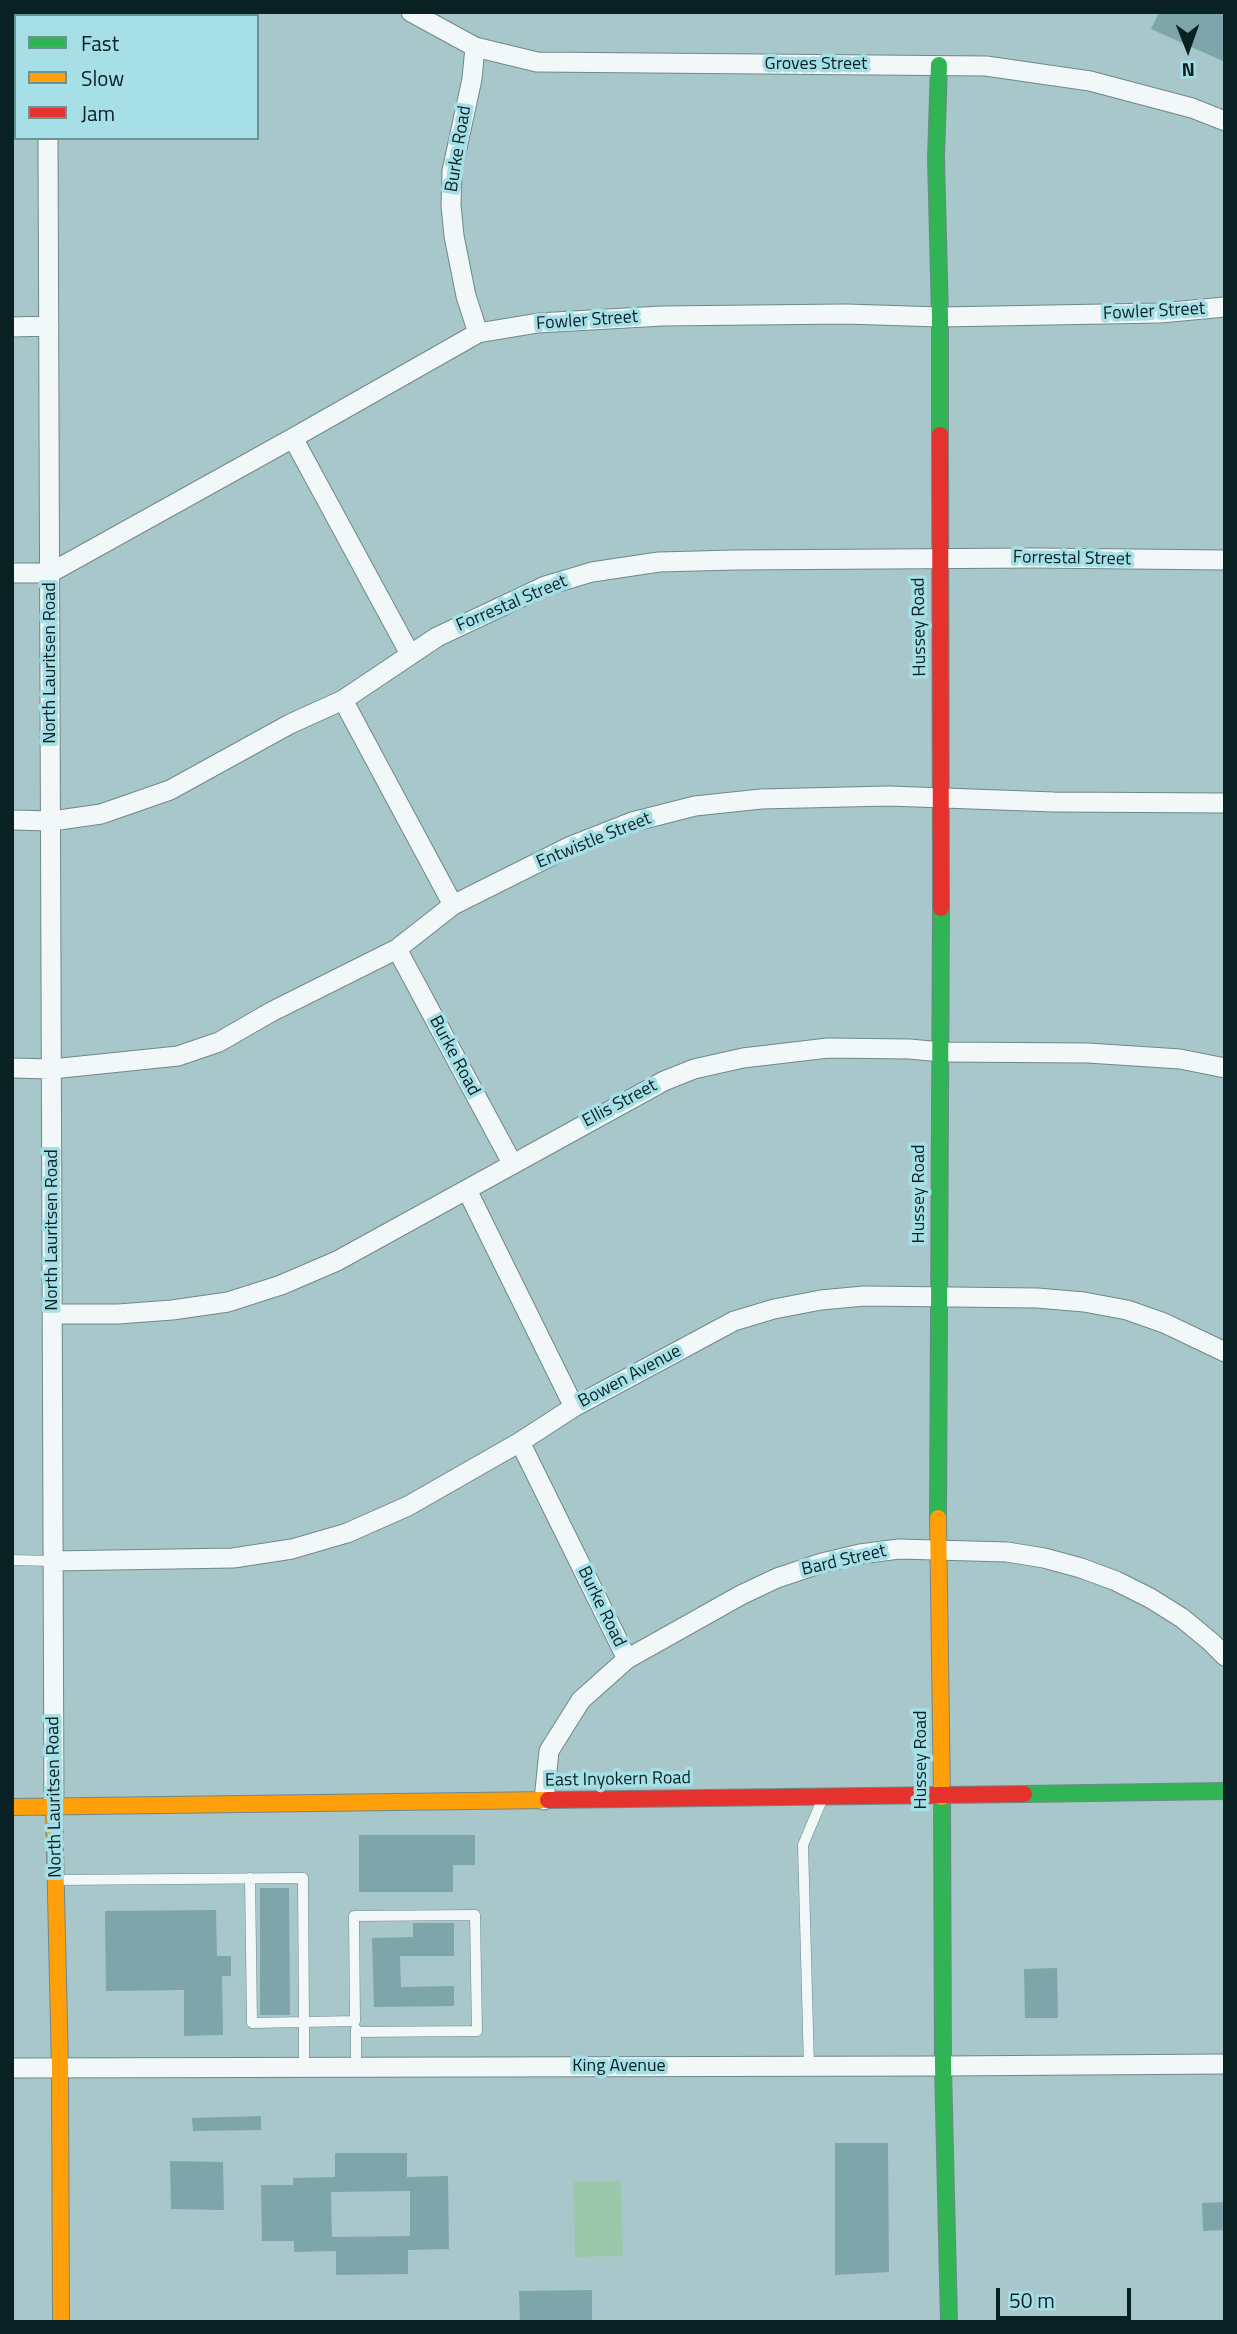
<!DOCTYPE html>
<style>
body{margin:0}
#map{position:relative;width:1237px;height:2334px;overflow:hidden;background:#a8c7ca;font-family:"Titillium Web",sans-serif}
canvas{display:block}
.frame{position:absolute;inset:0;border:14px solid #0a2124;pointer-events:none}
.legend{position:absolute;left:14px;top:14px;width:245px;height:126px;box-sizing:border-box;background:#a6dfe6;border:2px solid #689398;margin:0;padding:9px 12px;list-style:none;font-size:21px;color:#0a2124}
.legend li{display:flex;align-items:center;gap:14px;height:35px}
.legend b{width:35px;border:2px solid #689398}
.north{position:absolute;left:1153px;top:14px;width:70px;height:70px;-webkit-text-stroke:5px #a6dfe6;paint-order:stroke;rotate:179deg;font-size:19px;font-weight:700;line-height:28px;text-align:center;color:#0a2124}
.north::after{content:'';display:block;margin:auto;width:24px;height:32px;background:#0a2124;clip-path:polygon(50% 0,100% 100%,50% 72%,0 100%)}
.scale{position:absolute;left:996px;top:2288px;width:135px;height:32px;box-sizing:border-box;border:4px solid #0a2124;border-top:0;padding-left:9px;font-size:21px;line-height:24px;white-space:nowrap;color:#0a2124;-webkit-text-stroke:5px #a6dfe6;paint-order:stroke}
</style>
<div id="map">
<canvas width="1237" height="2334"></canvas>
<div class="frame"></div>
<ul class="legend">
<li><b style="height:9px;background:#30b455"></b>Fast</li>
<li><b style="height:9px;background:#ff9f0a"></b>Slow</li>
<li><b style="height:9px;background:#e5322d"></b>Jam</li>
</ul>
<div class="north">N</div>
<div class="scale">50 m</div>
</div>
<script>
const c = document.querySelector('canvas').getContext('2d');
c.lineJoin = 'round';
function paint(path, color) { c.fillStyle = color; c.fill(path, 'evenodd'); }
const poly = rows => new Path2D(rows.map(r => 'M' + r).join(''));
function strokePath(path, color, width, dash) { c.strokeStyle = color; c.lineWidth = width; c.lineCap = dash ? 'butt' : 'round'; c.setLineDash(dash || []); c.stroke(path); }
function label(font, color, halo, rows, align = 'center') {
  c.font = font + ' "Titillium Web",sans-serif'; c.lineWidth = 7; c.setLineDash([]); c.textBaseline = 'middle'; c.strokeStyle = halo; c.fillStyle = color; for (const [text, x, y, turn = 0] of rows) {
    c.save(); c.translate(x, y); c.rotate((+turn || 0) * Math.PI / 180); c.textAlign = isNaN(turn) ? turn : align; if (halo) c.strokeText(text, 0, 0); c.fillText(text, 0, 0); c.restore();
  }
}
paint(poly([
 [574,2181,621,2181,623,2256,575,2257]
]), '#9bc8aa');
paint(poly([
 [1159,12,1225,12,1225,62,1151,29],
 [359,1835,475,1835,475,1865,453,1865,453,1892,359,1892],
 [260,1888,289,1888,290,2015,260,2015],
 [216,1910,217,1956,231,1956,231,1976,222,1976,223,2035,184,2036,184,1990,106,1991,105,1911],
 [413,1923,454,1923,454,1956,400,1956,401,1987,454,1986,454,2006,374,2007,372,1938,413,1937],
 [1057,1968,1058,2018,1025,2018,1024,1969],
 [261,2116,261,2130,193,2131,192,2118],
 [835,2143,888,2143,889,2272,835,2275],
 [335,2153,407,2153,407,2177,448,2176,449,2249,408,2250,408,2274,336,2275,336,2251,294,2252,294,2241,262,2241,261,2185,293,2185,293,2178,335,2177],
 [410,2191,410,2236,332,2237,331,2192],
 [170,2161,223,2162,224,2210,171,2209],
 [1225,2202,1225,2230,1203,2231,1202,2203],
 [592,2290,592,2322,520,2322,519,2291]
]), '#7ea5a9');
const lane = poly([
 [12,1560,53,1561],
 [250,1878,252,2023,304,2022,304,2068],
 [56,1880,303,1878,304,2022,355,2021,354,1916,475,1915,477,2031,356,2032],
 [809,2067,803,1845,822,1800],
 [356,2068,356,2029]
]);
const street = poly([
 [48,12,48,16],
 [411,12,475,47,537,62,986,66,1090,81,1192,108,1225,121],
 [475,47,472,79,452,171,451,205,454,236,466,296,478,333],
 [12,80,16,79],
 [48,138,54,1807],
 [12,327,49,326],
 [293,438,410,654],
 [12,573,50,573,293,438,478,333,538,323,662,316,846,314,940,317,1160,313,1225,307],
 [343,700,453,905],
 [12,820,52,821,101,814,170,790,290,724,343,700,437,637,545,586,592,572,659,562,735,560,1035,558,1225,560],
 [397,949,512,1163],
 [12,1068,52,1069,178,1056,219,1042,271,1012,397,949,453,905,571,846,632,822,695,806,761,799,889,796,1054,802,1225,803],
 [467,1190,574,1407],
 [54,1314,118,1314,172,1310,228,1302,281,1285,337,1261,664,1081,694,1069,743,1058,828,1048,909,1049,942,1052,1088,1053,1180,1059,1225,1068],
 [520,1442,627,1659],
 [53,1561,233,1558,292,1549,347,1533,408,1506,520,1442,574,1407,734,1321,774,1309,821,1300,864,1296,1037,1298,1084,1302,1127,1310,1164,1323,1225,1352],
 [544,1800,549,1751,581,1700,627,1659,741,1595,777,1578,822,1563,860,1554,899,1549,1007,1552,1044,1558,1081,1568,1116,1581,1150,1598,1182,1618,1211,1642,1225,1656],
 [12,2068,943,2066,1225,2064]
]);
const fast = poly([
 [939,65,936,158,940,317,940,435],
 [938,1518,941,908],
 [1024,1794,1225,1791],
 [942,1797,943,2066,949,2322]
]);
const slow = poly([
 [938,1518,942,1797],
 [12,1807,548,1800],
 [54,1807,60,2068,61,2322]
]);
const jam = poly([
 [940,435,941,908],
 [548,1800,1024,1794]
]);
strokePath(lane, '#6f888b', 11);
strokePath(street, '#6f888b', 21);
strokePath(fast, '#6f888b', 18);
strokePath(slow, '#6f888b', 18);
strokePath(jam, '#6f888b', 18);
strokePath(lane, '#f2f7f7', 10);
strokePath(street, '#f2f7f7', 19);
strokePath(fast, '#30b455', 16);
strokePath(slow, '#ff9f0a', 16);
strokePath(jam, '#e5322d', 16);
label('18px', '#0a2124', '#a6dfe6', [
 ["Groves Street",816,65],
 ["Burke Road",459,149,-81],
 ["Fowler Street",1154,312,-3],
 ["Fowler Street",587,321,-4],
 ["Forrestal Street",1072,559,1],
 ["Forrestal Street",512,604,-23],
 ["Hussey Road",920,627,-91],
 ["North Lauritsen Road",51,663,-90],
 ["Entwistle Street",594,841,-22],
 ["Burke Road",454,1056,62],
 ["Ellis Street",620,1104,-28],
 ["Hussey Road",920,1194,-90],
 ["North Lauritsen Road",53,1230,-90],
 ["Bowen Avenue",630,1377,-28],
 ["Bard Street",844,1561,-13],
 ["Burke Road",601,1607,64],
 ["Hussey Road",922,1760,-90],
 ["East Inyokern Road",618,1780,-1],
 ["North Lauritsen Road",55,1797,-91],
 ["King Avenue",619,2067]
]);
</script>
